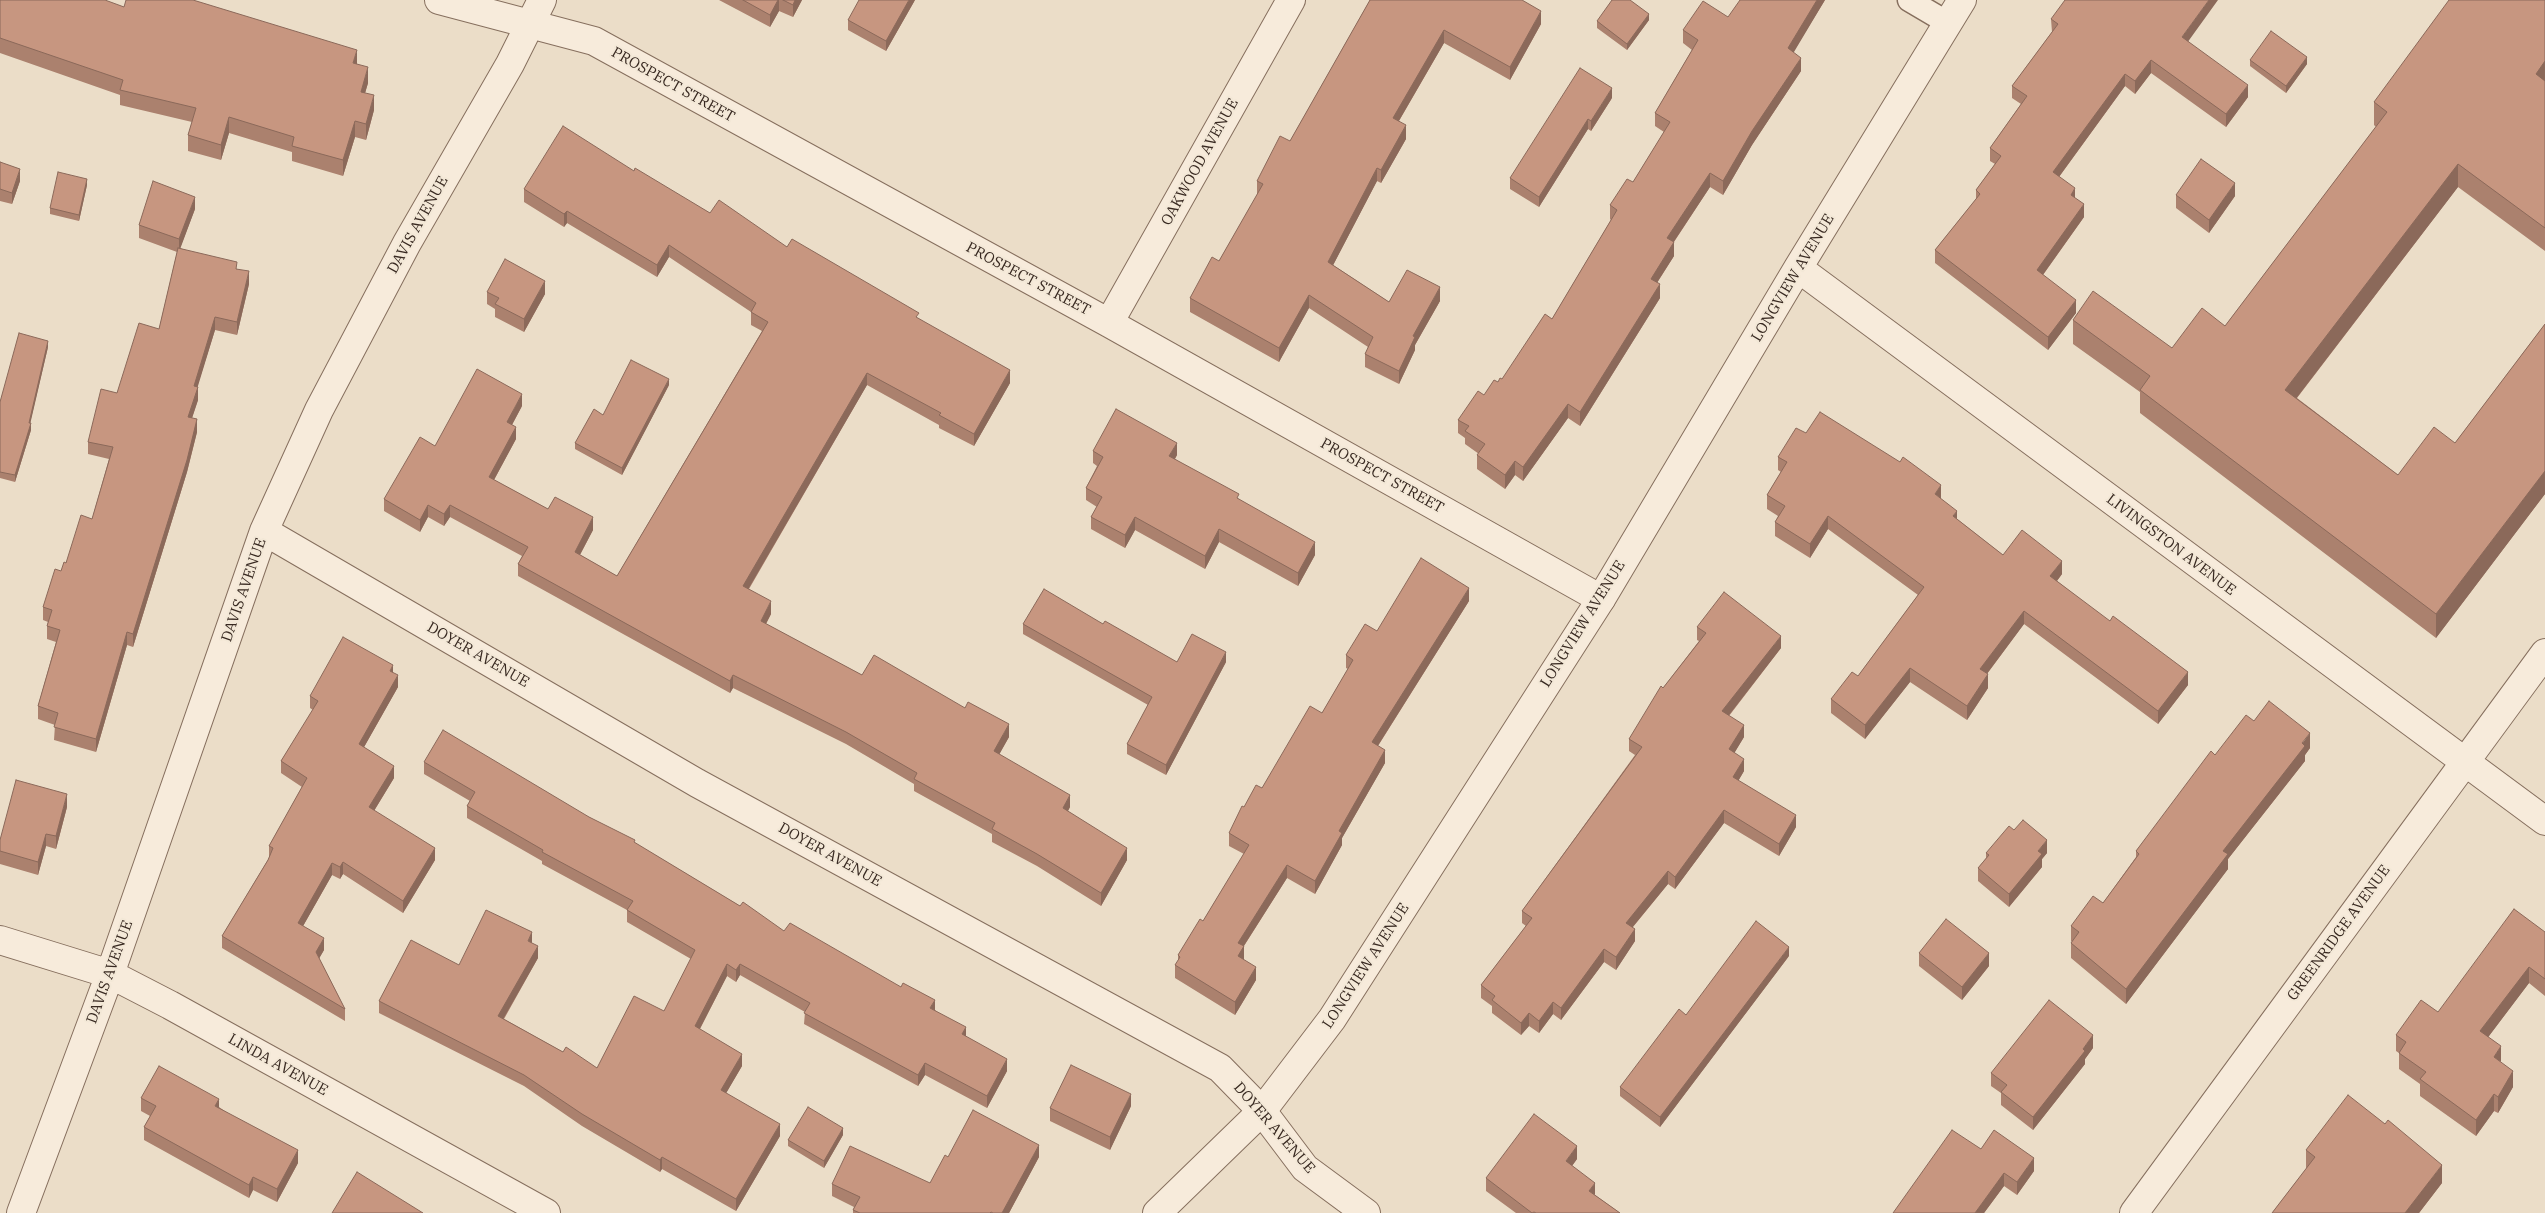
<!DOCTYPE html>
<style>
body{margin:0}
canvas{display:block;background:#ebddc8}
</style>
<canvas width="2545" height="1213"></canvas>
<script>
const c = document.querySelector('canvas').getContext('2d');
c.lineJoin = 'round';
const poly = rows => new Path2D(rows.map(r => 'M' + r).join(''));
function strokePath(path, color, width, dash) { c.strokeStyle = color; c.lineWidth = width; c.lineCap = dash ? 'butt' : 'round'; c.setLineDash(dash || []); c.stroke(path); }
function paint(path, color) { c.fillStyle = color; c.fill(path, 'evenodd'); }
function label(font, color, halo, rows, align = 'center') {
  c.font = font + ' "IBM Plex Serif",serif'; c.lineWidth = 4; c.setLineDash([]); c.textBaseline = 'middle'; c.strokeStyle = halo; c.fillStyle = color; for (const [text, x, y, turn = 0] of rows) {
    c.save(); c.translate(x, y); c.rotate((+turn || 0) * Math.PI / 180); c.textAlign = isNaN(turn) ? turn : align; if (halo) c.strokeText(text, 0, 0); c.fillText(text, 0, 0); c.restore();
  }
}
const service = poly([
 [1909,0,1948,23]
]);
const minor = poly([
 [439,0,594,41,1109,323,1601,599],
 [1109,323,1291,0],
 [264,531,697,783,1220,1068,1262,1111,1305,1168,1366,1213],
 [0,940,110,974,170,1005,546,1213],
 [21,1213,110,974,264,531,319,410,407,243,510,64,542,0]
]);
const tertiary = poly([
 [1798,268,2545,821],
 [1157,1213,1262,1111,1332,1019,1601,599,1798,268,1962,0],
 [2134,1213,2545,653]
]);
strokePath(service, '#866f5e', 25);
strokePath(minor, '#866f5e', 30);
strokePath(tertiary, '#866f5e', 30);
strokePath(service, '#f7ebdb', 22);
strokePath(minor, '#f7ebdb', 28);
strokePath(tertiary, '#f7ebdb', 28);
paint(poly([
 [0,0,124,7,357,64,368,83,365,93,374,110,366,140,355,137,343,176,292,161,292,152,229,133,221,160,188,151,188,135,192,122,120,105,120,95,0,53],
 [719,0,802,0,793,17,779,11,770,27],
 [915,0,886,51,848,30,848,20],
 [1370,0,1541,24,1510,80,1444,43,1399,121,1406,139,1381,183,1377,181,1333,265,1389,302,1440,301,1415,345,1415,350,1399,384,1365,367,1365,354,1368,347,1309,308,1279,362,1190,312,1190,298,1219,261,1257,195,1257,181,1290,141],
 [1825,0,1793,52,1801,71,1752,145,1723,195,1710,187,1674,242,1674,256,1657,283,1660,298,1580,426,1568,418,1523,481,1515,475,1505,489,1477,469,1477,455,1479,454,1465,444,1465,438,1458,433,1458,420,1502,379,1552,319,1611,220,1610,219,1610,205,1633,182,1664,132,1655,126,1655,113,1692,50,1683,43,1683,30,1728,17],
 [2545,0,2545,251,2458,187,2297,398,2398,475,2455,443,2545,324,2545,494,2436,638,2140,413,2140,392,2073,344,2073,320,2172,348,2225,326,2376,127,2374,125,2374,102],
 [2051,19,2188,41,2248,97,2226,127,2151,73,2135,94,2125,86,2059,177,2075,198,2084,217,2043,275,2076,313,2048,350,1935,263,1935,250,1976,199,1976,190,1995,164,1990,161,1990,148,2021,104,2012,98,2012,86,2052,32],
 [1649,20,1627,50,1597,28,1597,21],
 [2250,60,2307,64,2286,93,2250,66],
 [1612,98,1591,131,1588,129,1539,207,1510,189,1510,178],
 [0,162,20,181,12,204,0,201],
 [634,171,710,213,787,247,919,319,1010,383,974,446,939,428,939,425,867,385,749,589,771,614,766,624,862,675,1009,737,999,754,1070,807,1068,811,1127,860,1101,906,1037,866,992,842,992,834,914,791,914,784,846,744,733,688,730,693,518,576,518,564,522,556,450,517,444,526,428,517,420,532,384,511,384,499,435,446,522,406,512,425,516,439,494,480,548,509,593,530,580,555,617,576,762,331,751,325,751,312,669,257,657,277,567,223,564,227,524,202,524,189],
 [87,185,79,221,50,214,50,208],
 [2176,195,2235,196,2209,233,2176,208],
 [195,209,180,248,237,269,249,284,237,335,215,330,197,387,198,400,192,418,197,432,187,472,133,647,127,645,96,752,54,740,55,725,38,719,38,706,56,642,47,639,47,626,48,622,43,620,43,607,61,571,66,563,92,519,109,459,88,454,88,442,117,393,159,329,177,252,139,238,139,225],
 [487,292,545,294,524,332,495,317,495,309,487,304],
 [48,347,30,423,31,430,15,482,0,478,0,402],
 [669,385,622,475,575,449,575,443,603,415],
 [1806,433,1941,499,1957,519,2003,555,2062,574,2057,581,2188,685,2158,724,2024,624,1987,674,1988,688,1967,720,1910,682,1865,739,1831,713,1831,699,1858,676,1918,595,1828,529,1810,558,1775,536,1775,522,1778,516,1767,509,1767,495,1781,472,1778,470,1778,457],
 [1093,451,1177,455,1175,459,1239,499,1315,555,1298,586,1219,542,1205,569,1135,530,1125,548,1091,529,1091,517,1097,507,1086,500,1086,488,1097,466,1093,463],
 [1469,601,1378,746,1385,763,1342,838,1342,845,1315,894,1287,878,1244,946,1244,960,1256,980,1235,1015,1175,978,1175,965,1178,961,1178,955,1203,921,1244,854,1229,846,1229,833,1244,807,1262,788,1322,713,1348,669,1346,668,1346,655,1377,631],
 [1023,624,1103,624,1177,662,1226,662,1166,775,1127,754,1127,744,1148,705,1023,634],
 [1697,627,1781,648,1729,716,1744,737,1734,753,1744,771,1738,781,1796,827,1779,856,1724,823,1675,889,1668,884,1633,927,1635,941,1616,970,1604,962,1561,1020,1553,1014,1539,1033,1529,1026,1521,1035,1492,1013,1492,1006,1481,998,1481,985,1526,926,1522,923,1522,911,1635,755,1629,751,1629,739,1663,688,1699,641,1697,640],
 [393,673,398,687,364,747,394,778,374,811,435,860,403,913,343,874,340,879,332,875,303,926,324,950,319,958,345,1009,345,1021,222,948,222,936,269,858,269,846,302,787,281,773,281,761,313,710,310,708,310,696],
 [2254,721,2310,748,2305,755,2305,761,2228,859,2228,869,2126,1004,2071,958,2071,943,2072,942,2071,941,2071,926,2103,903,2136,857,2136,851,2215,755],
 [424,762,589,817,635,843,740,906,784,931,935,1010,1007,1071,987,1108,925,1075,918,1086,804,1024,805,1012,740,975,736,982,727,976,700,1029,742,1066,726,1093,780,1136,736,1211,662,1169,660,1172,582,1126,524,1086,379,1013,379,1001,459,965,532,943,538,958,504,1019,563,1052,597,1068,664,1011,691,959,627,922,627,910,542,864,542,861,467,818,467,806,470,801,424,774],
 [67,807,56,849,46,846,38,875,0,864,0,840],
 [1986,853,2047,853,2042,859,2042,867,2009,907,1978,881,1978,868,1986,858],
 [2545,932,2545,996,2529,983,2488,1037,2513,1087,2498,1113,2494,1111,2476,1136,2420,1096,2420,1084,2399,1069,2399,1053,2396,1051,2396,1035,2438,1012],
 [1919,953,1989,966,1962,1000,1919,966],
 [1789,956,1660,1127,1620,1096,1620,1087,1686,1015],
 [2093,1048,2085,1059,2085,1064,2033,1130,2001,1105,2001,1093,1991,1086,1991,1073],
 [141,1098,219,1107,298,1163,277,1202,253,1190,249,1198,144,1140,144,1127,150,1116,141,1111],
 [1131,1106,1110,1150,1050,1121,1050,1108],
 [843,1135,824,1168,788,1146,788,1140],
 [1981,1149,2034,1171,2017,1195,2004,1186,1984,1213,1893,1213],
 [2306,1150,2442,1183,2419,1213,2272,1213,2306,1169],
 [948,1157,1039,1157,1009,1213,853,1213,853,1210,854,1207,832,1196,832,1184,930,1183],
 [1577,1159,1572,1166,1595,1195,1620,1213,1516,1213,1486,1191,1486,1178]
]), '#ab816e');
paint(poly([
 [778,0,779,0,779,11,770,27,770,15],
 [795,0,802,0,793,17,793,5],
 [909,0,915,0,886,51,886,41],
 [1817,0,1825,0,1788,62,1788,48],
 [2209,0,2218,0,2182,50,2182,37],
 [1541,11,1541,24,1510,80,1510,67],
 [1649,14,1649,20,1627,50,1627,44],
 [1444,30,1444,43,1393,131,1393,118],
 [357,50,357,65,353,63],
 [2307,57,2307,64,2286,93,2286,86],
 [1801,58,1801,71,1752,145,1723,195,1723,181,1752,131],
 [2151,60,2151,73,2135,94,2135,81],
 [2545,61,2545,85,2536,74],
 [368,67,368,83,361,107,361,92],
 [2125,74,2125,86,2053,185,2053,172],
 [2248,85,2248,97,2226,127,2226,114],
 [1612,88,1612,98,1591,131,1591,121],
 [374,95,374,110,366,140,366,124],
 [229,117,229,133,221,160,221,145],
 [1588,119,1588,129,1539,207,1539,197],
 [355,121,355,137,343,176,343,160],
 [1406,125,1406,139,1381,183,1381,170],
 [2458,164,2458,187,2285,413,2285,390],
 [1377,168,1377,181,1328,275,1328,262],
 [20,169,20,181,12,204,12,193],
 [1710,173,1710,187,1667,252,1667,238],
 [87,179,87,185,79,221,79,215],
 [2235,183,2235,196,2209,233,2209,220],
 [2075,188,2075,201,2071,195],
 [195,197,195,209,179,252,179,239],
 [2084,204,2084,217,2037,283,2037,270],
 [567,211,567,223,564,227,564,214],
 [1674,242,1674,256,1651,292,1651,279],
 [669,245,669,257,657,277,657,265],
 [249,271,249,284,237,335,237,322],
 [545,281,545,294,524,332,524,319],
 [1660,284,1660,298,1580,426,1580,412],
 [1440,287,1440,301,1415,345,1415,350,1399,384,1399,371,1413,336],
 [1309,295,1309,308,1279,362,1279,348],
 [2076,300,2076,313,2048,350,2048,337],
 [215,317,215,330,194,399,194,386],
 [48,341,48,347,29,429,29,423],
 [1010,370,1010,383,974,446,974,434],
 [867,373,867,385,743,598,743,586],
 [669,379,669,385,622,475,622,468],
 [198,387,198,400,188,430,188,417],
 [522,394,522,406,507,434,507,422],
 [1568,404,1568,418,1523,481,1523,467],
 [197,419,197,432,187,472,133,647,133,634],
 [31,423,31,430,15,482,15,475],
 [516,427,516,439,489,489,489,477],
 [1177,443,1177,455,1169,469,1169,456],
 [1515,461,1515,475,1505,489,1505,475],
 [2545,471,2545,494,2436,638,2436,614],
 [1941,485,1941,499,1935,494],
 [428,505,428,517,420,532,420,520],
 [450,505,450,517,444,526,444,514],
 [1957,511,1957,524,1953,516],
 [1828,516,1828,529,1810,558,1810,544],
 [593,517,593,530,575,564,575,552],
 [1135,517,1135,530,1125,548,1125,535],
 [1219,529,1219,542,1205,569,1205,556],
 [1315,542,1315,555,1298,586,1298,573],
 [2062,561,2062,574,2050,590,2050,576],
 [1469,588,1469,601,1372,755,1372,742],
 [771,601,771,614,761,633,761,621],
 [2024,611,2024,624,1980,683,1980,669],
 [127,632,127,645,96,752,96,739],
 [1781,636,1781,648,1722,724,1722,711],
 [1226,652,1226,662,1166,775,1166,765],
 [393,665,393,677,390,671],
 [1910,668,1910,682,1865,739,1865,725],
 [2188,672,2188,685,2158,724,2158,711],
 [1988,674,1988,688,1967,720,1967,706],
 [398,675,398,687,359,756,359,744],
 [733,675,733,688,730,693,730,681],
 [1009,724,1009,737,994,764,994,751],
 [1744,725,1744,737,1729,762,1729,749],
 [2310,733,2310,748,2305,755,2305,761,2228,859,2228,869,2126,1004,2126,989,2223,851],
 [1385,750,1385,763,1342,838,1342,845,1315,894,1315,881,1339,831],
 [1744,759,1744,771,1733,790,1733,777],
 [394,766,394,778,369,819,369,807],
 [67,794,67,807,56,849,56,836],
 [1070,795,1070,807,1063,820,1063,808],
 [1724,810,1724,823,1675,889,1675,877],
 [1796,815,1796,827,1779,856,1779,844],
 [46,834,46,846,38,875,38,862],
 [2047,840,2047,853,2042,859,2042,867,2009,907,2009,894,2038,851],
 [435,848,435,860,403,913,403,901],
 [1127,848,1127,860,1101,906,1101,893],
 [343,862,343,874,340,879,340,867],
 [332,863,332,875,298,935,298,923],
 [1287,865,1287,878,1238,955,1238,943],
 [1668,871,1668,884,1626,935,1626,923],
 [1635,929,1635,941,1616,970,1616,957],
 [532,932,532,944,528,941],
 [324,938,324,950,316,964,316,952],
 [538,946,538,958,498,1028,498,1016],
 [1244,946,1244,959,1238,969,1238,956],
 [1789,947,1789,956,1660,1127,1660,1117],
 [1604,949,1604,962,1561,1020,1561,1008],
 [1989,953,1989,966,1962,1000,1962,987],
 [727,964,727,976,695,1038,695,1026],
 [740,964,740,975,736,982,736,970],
 [1256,967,1256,980,1235,1015,1235,1002],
 [2529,967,2529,983,2480,1048,2480,1031],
 [935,1000,935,1012,930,1008],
 [1553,1002,1553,1014,1539,1033,1539,1021],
 [1529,1013,1529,1026,1521,1035,1521,1023],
 [966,1027,966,1039,962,1034],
 [2093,1035,2093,1048,2085,1059,2085,1064,2033,1130,2033,1117],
 [2501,1046,2501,1062,2494,1057],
 [742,1054,742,1066,721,1102,721,1090],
 [1007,1059,1007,1071,987,1108,987,1096],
 [925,1063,925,1075,918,1086,918,1075],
 [2513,1071,2513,1087,2498,1113,2498,1097],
 [1131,1094,1131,1106,1110,1150,1110,1137],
 [2494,1094,2494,1111,2476,1136,2476,1120],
 [219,1099,219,1112,215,1106],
 [780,1124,780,1136,736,1211,736,1199],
 [843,1128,843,1135,824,1168,824,1161],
 [1039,1145,1039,1157,1009,1213,1002,1213],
 [1577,1146,1577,1159,1566,1174,1566,1161],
 [298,1150,298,1163,277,1202,277,1189],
 [662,1157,662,1169,660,1172,660,1160],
 [2034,1158,2034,1171,2017,1195,2017,1182],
 [2442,1165,2442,1183,2419,1213,2405,1213],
 [2004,1173,2004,1186,1984,1213,1975,1213],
 [253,1177,253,1190,249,1198,249,1185],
 [1595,1183,1595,1195,1589,1191]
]), '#8b695a');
const building = poly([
 [0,0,105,0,124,7,126,0,193,0,357,50,353,63,368,67,361,92,374,95,366,124,355,121,343,160,292,146,294,137,229,117,221,145,188,135,196,108,120,90,123,80,0,38,0,0],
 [743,0,778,0,770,15,743,0],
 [783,0,795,0,793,5,783,0],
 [859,0,909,0,886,41,848,20,859,0],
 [1370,0,1522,0,1541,11,1510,67,1444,30,1393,118,1406,125,1381,170,1377,168,1328,262,1389,302,1407,270,1440,287,1413,336,1415,337,1399,371,1365,354,1373,337,1309,295,1279,348,1190,298,1212,257,1219,261,1263,184,1257,181,1280,136,1290,141,1370,0],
 [1612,0,1630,0,1649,14,1627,44,1597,21,1612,0],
 [1740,0,1817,0,1788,48,1801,58,1752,131,1723,181,1710,173,1667,238,1674,242,1651,279,1660,284,1580,412,1568,404,1523,467,1515,461,1505,475,1477,455,1485,444,1465,431,1469,426,1458,420,1478,391,1484,395,1494,380,1498,382,1500,378,1502,379,1545,314,1552,319,1617,210,1610,205,1627,179,1633,182,1670,122,1655,113,1698,40,1683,30,1703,1,1728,17,1740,0],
 [2065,0,2209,0,2182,37,2248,85,2226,114,2151,60,2135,81,2125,74,2053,172,2075,188,2071,195,2084,204,2037,270,2076,300,2048,337,1935,250,1980,194,1976,190,2001,156,1990,148,2027,96,2012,86,2058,24,2051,19,2065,0],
 [2449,0,2545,0,2545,61,2536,74,2545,81,2545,228,2458,164,2285,390,2398,475,2434,427,2455,443,2545,324,2545,471,2436,614,2140,390,2150,376,2073,320,2093,291,2172,348,2202,308,2225,326,2387,112,2374,102,2449,0],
 [2271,31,2307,57,2286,86,2250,60,2271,31],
 [1580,68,1612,88,1591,121,1588,119,1539,197,1510,178,1580,68],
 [563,126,634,171,635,168,710,213,719,200,787,247,792,239,919,313,916,317,1010,370,974,434,939,415,941,413,867,373,743,586,771,601,761,621,862,675,874,655,965,708,968,702,1009,724,994,751,1070,795,1063,808,1127,848,1101,893,1037,854,992,829,995,823,914,779,917,773,846,732,733,675,730,681,518,564,528,547,450,505,444,514,428,505,420,520,384,499,420,437,435,446,477,369,522,394,507,422,516,427,489,477,548,509,555,497,593,517,575,552,617,576,768,322,751,312,756,303,669,245,657,265,567,211,564,214,524,189,563,126],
 [2201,159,2235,183,2209,220,2176,195,2201,159],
 [0,162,20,169,12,193,0,189,0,162],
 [58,172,87,179,79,215,50,208,58,172],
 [153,181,195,197,179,239,139,225,153,181],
 [178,248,237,262,236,269,249,271,237,322,215,317,194,386,198,387,188,417,197,419,187,460,133,634,127,632,96,739,54,727,58,713,38,706,60,630,47,626,52,610,43,607,55,569,61,571,64,562,66,563,81,515,92,519,113,447,88,442,101,389,117,393,139,323,159,329,178,248],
 [505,259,545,281,524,319,495,304,499,298,487,292,505,259],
 [19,333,48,341,29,423,31,423,15,475,0,472,0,402,19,333],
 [631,360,669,379,622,468,575,443,594,409,603,415,631,360],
 [1116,409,1177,443,1169,456,1239,494,1237,498,1315,542,1298,573,1219,529,1205,556,1135,517,1125,535,1091,517,1102,497,1086,488,1103,457,1093,451,1116,409],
 [1820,412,1900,462,1903,457,1941,485,1935,494,1957,511,1953,516,2003,555,2022,530,2062,561,2050,576,2110,621,2113,616,2188,672,2158,711,2024,611,1980,669,1988,674,1967,706,1910,668,1865,725,1831,699,1852,672,1858,676,1924,587,1828,516,1810,544,1775,522,1785,506,1767,495,1787,462,1778,457,1796,428,1806,433,1820,412],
 [1421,558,1469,588,1372,742,1385,750,1339,831,1342,833,1315,881,1287,865,1238,943,1244,946,1238,956,1256,967,1235,1002,1175,965,1180,957,1178,955,1200,919,1203,921,1249,845,1229,833,1242,806,1244,807,1256,785,1262,788,1310,706,1322,713,1353,660,1346,655,1365,624,1377,631,1421,558],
 [1044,589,1103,624,1105,621,1177,662,1192,634,1226,652,1166,765,1127,744,1152,697,1023,624,1044,589],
 [1724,592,1781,636,1722,711,1744,725,1729,749,1744,759,1733,777,1796,815,1779,844,1724,810,1675,877,1668,871,1626,923,1635,929,1616,957,1604,949,1561,1008,1553,1002,1539,1021,1529,1013,1521,1023,1492,1000,1495,996,1481,985,1532,918,1522,911,1642,747,1629,739,1661,686,1663,688,1706,633,1697,627,1724,592],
 [343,637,393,665,390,671,398,675,359,744,394,766,369,807,435,848,403,901,343,862,340,867,332,863,298,923,324,938,316,952,345,1009,222,936,268,860,273,848,269,846,307,778,281,761,318,701,310,696,343,637],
 [2269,701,2310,733,2302,743,2305,746,2223,851,2228,854,2126,989,2071,943,2079,932,2071,926,2093,896,2103,903,2139,854,2136,851,2211,751,2215,755,2246,715,2254,721,2269,701],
 [443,730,589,817,635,840,634,842,740,906,743,902,784,931,790,923,901,987,903,983,935,1000,930,1008,966,1027,962,1034,1007,1059,987,1096,925,1063,918,1075,804,1013,810,1003,740,964,736,970,727,964,695,1026,742,1054,721,1090,780,1124,736,1199,662,1157,660,1160,582,1114,524,1075,379,1001,411,940,459,965,486,910,532,932,528,941,538,946,498,1016,563,1052,566,1047,597,1068,634,996,664,1011,695,950,627,910,633,901,542,852,543,850,467,806,475,792,424,762,443,730],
 [16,780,67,794,56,836,46,834,38,862,0,851,0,840,16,780],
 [2023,820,2047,840,2038,851,2042,854,2009,894,1978,868,1989,855,1986,853,2009,826,2014,830,2023,820],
 [2514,909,2545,932,2545,979,2529,967,2480,1031,2501,1046,2494,1057,2513,1071,2498,1097,2494,1094,2476,1120,2420,1079,2426,1072,2399,1053,2406,1042,2396,1035,2421,1000,2438,1012,2514,909],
 [1946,919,1989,953,1962,987,1919,953,1946,919],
 [1756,921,1789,947,1660,1117,1620,1087,1679,1009,1686,1015,1756,921],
 [2049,1000,2093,1035,2083,1049,2085,1051,2033,1117,2001,1092,2007,1085,1991,1073,2049,1000],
 [1071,1065,1131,1094,1110,1137,1050,1108,1071,1065],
 [159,1066,219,1099,215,1106,298,1150,277,1189,253,1177,249,1185,144,1127,156,1106,141,1098,159,1066],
 [2348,1095,2385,1124,2388,1120,2442,1165,2405,1213,2272,1213,2315,1157,2306,1150,2348,1095],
 [808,1107,843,1128,824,1161,788,1140,808,1107],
 [973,1110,1039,1145,1002,1213,993,1213,991,1212,990,1213,860,1213,853,1210,860,1197,832,1184,850,1146,930,1183,945,1155,948,1157,973,1110],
 [1534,1114,1577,1146,1566,1161,1595,1183,1589,1191,1620,1213,1536,1213,1534,1212,1532,1213,1486,1178,1534,1114],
 [1952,1130,1981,1149,1994,1130,2034,1158,2017,1182,2004,1173,1975,1213,1893,1213,1952,1130],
 [357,1172,423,1213,332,1213,357,1172]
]);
paint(building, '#c79680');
strokePath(building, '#8b695a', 1);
label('15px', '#382921', '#f3e8d7', [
 ["PROSPECT STREET",673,85,29],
 ["OAKWOOD AVENUE",1200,162,-61],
 ["DAVIS AVENUE",418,225,-61],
 ["LONGVIEW AVENUE",1793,278,-59],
 ["PROSPECT STREET",1028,279,28],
 ["PROSPECT STREET",1382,476,29],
 ["LIVINGSTON AVENUE",2171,545,37],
 ["DAVIS AVENUE",244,590,-71],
 ["LONGVIEW AVENUE",1583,624,-58],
 ["DOYER AVENUE",478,655,30],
 ["DOYER AVENUE",830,855,29],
 ["GREENRIDGE AVENUE",2339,933,-54],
 ["LONGVIEW AVENUE",1366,966,-57],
 ["DAVIS AVENUE",110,972,-70],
 ["LINDA AVENUE",278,1065,29],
 ["DOYER AVENUE",1274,1128,49]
]);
</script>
